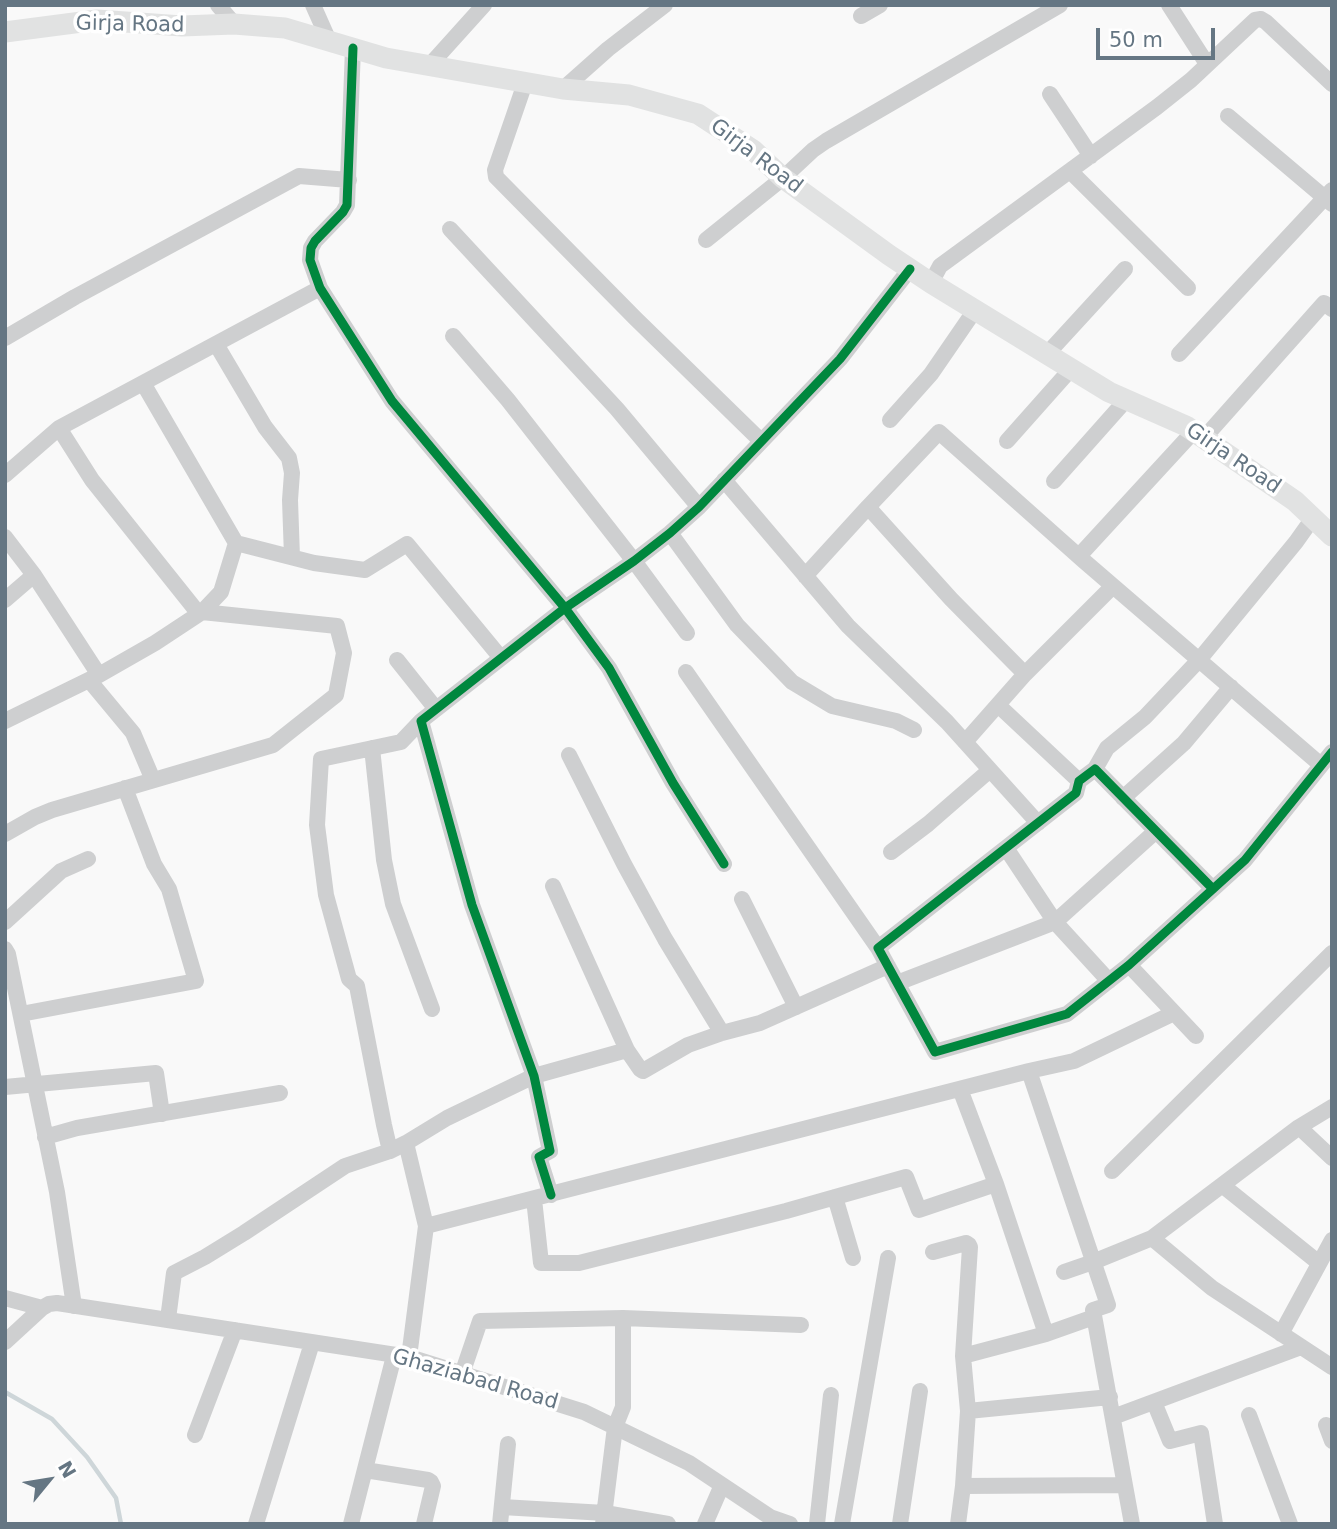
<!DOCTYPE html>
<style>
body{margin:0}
#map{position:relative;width:1337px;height:1529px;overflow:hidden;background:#f9f9f9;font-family:"DejaVu Sans",sans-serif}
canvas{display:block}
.frame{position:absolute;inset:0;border:7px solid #657683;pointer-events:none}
.north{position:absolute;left:14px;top:1445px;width:70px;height:70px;-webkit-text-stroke:5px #fff;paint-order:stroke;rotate:60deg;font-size:19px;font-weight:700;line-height:28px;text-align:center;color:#657683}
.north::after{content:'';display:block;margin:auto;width:24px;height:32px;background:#657683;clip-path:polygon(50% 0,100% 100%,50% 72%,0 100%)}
.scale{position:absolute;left:1096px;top:28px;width:119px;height:32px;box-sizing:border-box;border:4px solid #657683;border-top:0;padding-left:9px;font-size:21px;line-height:24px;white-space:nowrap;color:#657683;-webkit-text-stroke:5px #fff;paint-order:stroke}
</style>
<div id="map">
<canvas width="1337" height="1529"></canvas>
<div class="frame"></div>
<div class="north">N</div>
<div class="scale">50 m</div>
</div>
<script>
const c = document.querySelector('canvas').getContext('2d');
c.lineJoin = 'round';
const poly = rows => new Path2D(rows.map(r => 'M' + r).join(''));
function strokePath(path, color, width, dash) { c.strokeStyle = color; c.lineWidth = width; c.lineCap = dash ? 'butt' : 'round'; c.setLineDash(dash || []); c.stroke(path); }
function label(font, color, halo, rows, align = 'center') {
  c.font = font + ' "DejaVu Sans",sans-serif'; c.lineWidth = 7; c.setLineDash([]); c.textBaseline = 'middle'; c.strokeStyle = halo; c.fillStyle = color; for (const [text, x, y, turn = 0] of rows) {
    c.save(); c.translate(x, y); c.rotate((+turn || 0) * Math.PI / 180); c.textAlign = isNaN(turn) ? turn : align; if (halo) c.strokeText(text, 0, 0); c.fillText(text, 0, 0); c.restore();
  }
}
strokePath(poly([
 [5,1392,52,1419,87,1457,116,1498,121,1524]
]), '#ced6d9', 4.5);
strokePath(poly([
 [218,5,234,24],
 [313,5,329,41],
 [1169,5,1207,64],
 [861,16,880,5],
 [353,48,347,205,343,212,315,241,311,248,310,260,320,288,392,401,565,608,609,668,673,783,724,864],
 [429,66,484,5],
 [525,83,495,170,496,177,635,318,761,441],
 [563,89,608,49,665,5],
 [1050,94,1091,156],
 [1228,116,1332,204],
 [1070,171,1188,288],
 [450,229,617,409,699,507],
 [706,240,783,178,813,150,826,141,1060,5],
 [931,283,940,266,1157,107,1191,80,1255,20,1261,19,1266,22,1332,84],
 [453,336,508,400,634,561,687,633],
 [5,338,75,297,299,176,349,180],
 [216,344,265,427,289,458,292,473,290,500,292,557],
 [1047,354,1125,269],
 [1179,354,1332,190],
 [143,383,236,543,314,563,365,570,407,544,501,658],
 [890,420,931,374,975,310],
 [59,428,92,480,199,614],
 [1204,438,1324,303,1332,309],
 [1007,441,1071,369],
 [5,475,59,428,320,288],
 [724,480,848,626,947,722,1038,823],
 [1054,481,1126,400],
 [670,533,737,625,792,682,832,706,896,721,914,730],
 [5,537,34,575,99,675],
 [1079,556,1194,431],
 [805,576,868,507],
 [5,600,34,575],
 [397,660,436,709],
 [686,672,878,948],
 [1025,674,951,599,868,507,939,432,1084,561,1321,765],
 [89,680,133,733,153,780],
 [998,705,1079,781],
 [5,721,99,675,155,643,202,612,221,592,236,543],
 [965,742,1025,674,1113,586],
 [372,748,384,860,393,904,432,1009],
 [569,755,624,864,665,939,722,1033],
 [1095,769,1107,748,1145,717,1199,660,1296,542,1313,518],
 [1123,798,1184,743,1231,687],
 [5,834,35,817,52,810,273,745,336,695,344,653,337,626,202,612],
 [1006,848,1055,922,1109,981],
 [891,852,928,824,990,770],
 [553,886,627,1050],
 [1213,889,1095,769,1079,781,1076,793,878,948,935,1052,1067,1014,1129,965,1245,860,1332,752],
 [742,899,796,1007],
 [5,922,61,871,88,859],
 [5,949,8,954,57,1192,74,1306],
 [1129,965,1196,1036],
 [897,983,1055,922,1156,831],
 [21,1014,196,981,169,889,154,864,125,788],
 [5,1087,156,1073,162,1114],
 [960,1089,996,1184,1046,1334],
 [1299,1127,1332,1158],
 [45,1137,77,1128,280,1093],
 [406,1143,390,1151,384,1125,357,986,349,979,326,895,317,825,321,759,401,742,421,721],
 [1112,1171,1332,953],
 [1222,1185,1319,1263],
 [551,1195,539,1157,550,1151,534,1076,472,905,421,721,565,608,634,561,670,533,699,507,840,359,910,269],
 [835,1197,853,1258],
 [534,1199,541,1263,579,1263,786,1211,906,1177,919,1210,996,1184],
 [426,1226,406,1143,447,1118,534,1076,627,1050,640,1069,643,1071,688,1045,722,1033,760,1023,888,966],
 [1152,1238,1299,1127,1332,1107],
 [933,1252,966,1243,969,1245,970,1247,963,1356,968,1411,963,1486,958,1524],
 [1064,1272,1093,1262,1152,1238,1212,1288,1332,1367],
 [5,1298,42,1308],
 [623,1318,801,1325],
 [168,1319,174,1273,205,1257,244,1233,345,1166,390,1151],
 [1281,1334,1332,1240],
 [5,1342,42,1308,49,1304,57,1303,409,1357,584,1412,689,1463,770,1517,790,1524],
 [963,1356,1046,1334,1094,1317],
 [409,1357,426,1226,1029,1071],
 [462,1374,480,1321,623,1318,623,1407,615,1427,603,1524],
 [1154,1402,1170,1441,1201,1433,1215,1524],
 [968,1411,1110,1397],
 [1249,1415,1290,1524],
 [1113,1417,1301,1347],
 [1326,1425,1332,1441],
 [195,1435,235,1330],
 [365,1470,428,1480,431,1482,433,1486,424,1524],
 [963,1486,1125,1485],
 [502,1507,605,1513,668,1524],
 [256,1524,312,1343],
 [351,1524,394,1356],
 [500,1524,508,1444],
 [705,1524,722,1485],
 [817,1524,831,1395],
 [842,1524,888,1258],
 [900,1524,920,1391],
 [1132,1524,1093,1310,1108,1305,1029,1071,1074,1061,1174,1013]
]), '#cecfd0', 16);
strokePath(poly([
 [5,32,97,20,182,26,234,24,285,28,386,58,563,89,629,95,698,114,753,150,783,178,889,255,931,283,1109,392,1186,426,1295,501,1332,536]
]), '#e1e2e2', 21);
strokePath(poly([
 [353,48,347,205,343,212,315,241,311,248,310,260,320,288,392,401,565,608,609,668,673,783,724,864],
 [1213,889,1095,769,1079,781,1076,793,878,948,935,1052,1067,1014,1129,965,1245,860,1332,752],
 [551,1195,539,1157,550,1151,534,1076,472,905,421,721,565,608,634,561,670,533,699,507,840,359,910,269]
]), '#00873e', 9);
label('21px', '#657683', '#fff', [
 ["Girja Road",130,25,1],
 ["Girja Road",756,157,37],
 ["Girja Road",1233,459,34],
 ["Ghaziabad Road",475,1380,16]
]);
</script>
